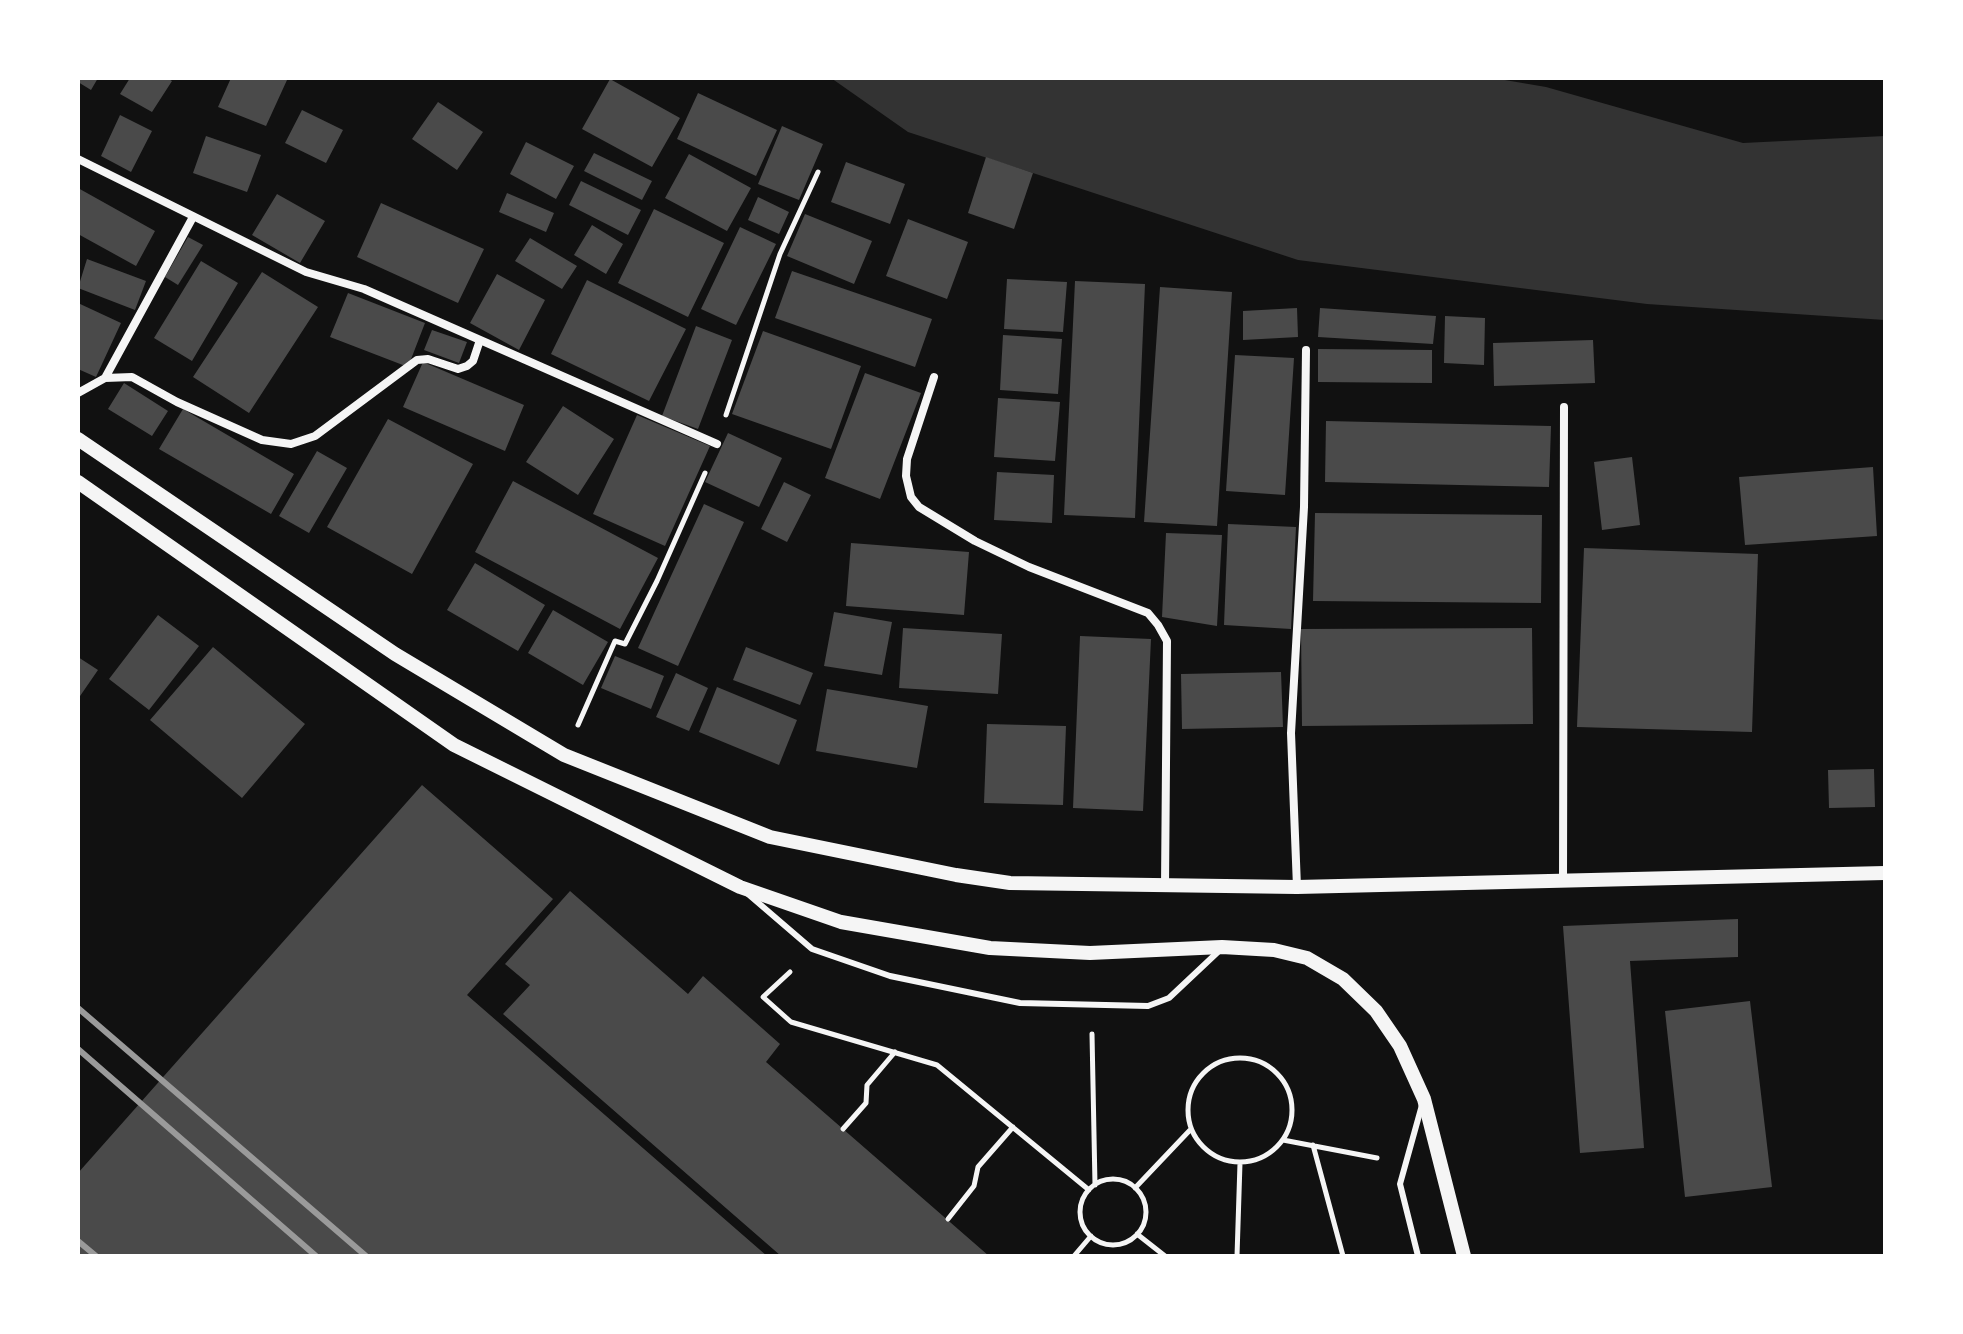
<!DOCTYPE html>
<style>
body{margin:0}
#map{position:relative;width:1963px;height:1334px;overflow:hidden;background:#111;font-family:Helvetica,sans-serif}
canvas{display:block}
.frame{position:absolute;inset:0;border:80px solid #fff;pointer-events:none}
</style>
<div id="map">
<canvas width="1963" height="1334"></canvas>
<div class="frame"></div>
</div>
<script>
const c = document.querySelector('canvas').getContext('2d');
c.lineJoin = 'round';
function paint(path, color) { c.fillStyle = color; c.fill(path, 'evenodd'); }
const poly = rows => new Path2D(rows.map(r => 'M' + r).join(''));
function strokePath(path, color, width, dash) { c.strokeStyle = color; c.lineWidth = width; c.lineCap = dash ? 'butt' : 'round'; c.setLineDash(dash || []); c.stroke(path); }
paint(poly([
 [831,78,1493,78,1546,87,1743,143,1885,136,1885,320,1647,304,1298,260,908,132]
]), '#333');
paint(poly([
 [78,78,98,78,91,90,78,82],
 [130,78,167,78,172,81,152,112,120,94],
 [231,78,287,80,266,126,218,107],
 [610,79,680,118,652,167,582,129],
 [698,93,777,130,756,176,677,139],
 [438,102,483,132,457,170,412,139],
 [302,110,343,130,326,163,285,143],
 [120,115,152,131,131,172,101,156],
 [782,126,823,144,799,200,758,184],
 [206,136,261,155,247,192,193,173],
 [526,142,574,166,556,199,510,174],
 [594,153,652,181,642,200,584,171],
 [689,154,751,188,727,231,665,198],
 [986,157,1033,173,1014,229,968,213],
 [846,162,905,184,890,224,831,202],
 [581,181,641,210,628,235,569,205],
 [78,188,155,231,136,266,78,234],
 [507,193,554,213,546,232,499,212],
 [277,194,325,221,300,263,252,235],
 [758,197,789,212,779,234,748,220],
 [381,203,484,249,458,303,357,257],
 [654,209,724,243,688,317,618,283],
 [805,214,872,241,854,284,787,256],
 [908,219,968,242,947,299,886,276],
 [592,225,623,244,606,274,574,255],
 [740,227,776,244,736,325,701,309],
 [188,237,203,245,178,285,165,277],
 [530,238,577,266,562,289,515,261],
 [87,259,146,281,135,310,78,288],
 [201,261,238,283,192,361,154,338],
 [792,271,932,319,915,367,775,318],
 [262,272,318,307,249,413,193,377],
 [497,274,545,300,519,350,470,323],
 [1007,279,1067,282,1063,332,1004,329],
 [587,280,686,329,649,401,551,354],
 [1075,281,1145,284,1135,518,1064,515],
 [1160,287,1232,292,1217,526,1144,522],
 [348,293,425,323,408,367,330,337],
 [78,303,121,323,96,377,78,369],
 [1297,308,1298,337,1243,340,1243,311],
 [1320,308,1436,316,1433,344,1318,337],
 [1445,316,1485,318,1484,365,1444,363],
 [696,326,732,340,698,429,662,416],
 [432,330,467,342,459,363,424,350],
 [763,331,861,366,831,449,732,414],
 [1003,335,1062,339,1058,394,1000,390],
 [1593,340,1595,383,1494,386,1493,343],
 [1318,349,1432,350,1432,383,1318,382],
 [1235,355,1294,358,1285,495,1226,491],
 [423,362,524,405,505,451,403,407],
 [865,373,921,393,880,499,825,478],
 [124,383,168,411,152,436,108,409],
 [998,398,1060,402,1055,461,994,457],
 [563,406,614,439,578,495,526,462],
 [183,409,294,474,271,514,159,449],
 [637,415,710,446,665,546,593,514],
 [388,419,473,464,412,574,327,527],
 [1326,421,1551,426,1549,487,1325,482],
 [728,433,782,458,759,507,705,482],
 [317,451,347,468,309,533,279,516],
 [1632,457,1640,525,1602,530,1594,462],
 [1873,467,1877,536,1745,545,1739,477],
 [997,472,1054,475,1052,523,994,520],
 [513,481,658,558,620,629,475,552],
 [784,482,811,495,787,542,761,529],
 [704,504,744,522,678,666,638,648],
 [1315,513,1542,515,1541,603,1313,601],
 [1228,524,1296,527,1291,629,1224,625],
 [1166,533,1222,535,1217,626,1162,617],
 [851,543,969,552,964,615,846,606],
 [1584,548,1758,554,1752,732,1577,727],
 [475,563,545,605,518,651,447,610],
 [553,610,608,642,583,685,528,653],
 [834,612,892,622,882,675,824,666],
 [158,615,199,646,149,710,109,679],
 [903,628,1002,634,998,694,899,688],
 [1532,628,1533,724,1302,726,1301,629],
 [1080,636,1151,639,1143,811,1073,808],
 [213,647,305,724,242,798,150,720],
 [746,647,813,673,800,705,733,680],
 [615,656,664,676,651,709,601,688],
 [78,657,98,670,78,699],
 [1281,672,1283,727,1182,729,1181,674],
 [676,673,708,688,689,731,656,717],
 [717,687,797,720,779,765,699,732],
 [827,689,928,706,917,768,816,751],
 [987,724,1066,726,1063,805,984,803],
 [1874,769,1875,807,1829,808,1828,770],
 [422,785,553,899,467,995,767,1256,78,1256,78,1173],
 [570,891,688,994,703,976,780,1044,766,1062,989,1256,781,1256,503,1014,530,985,505,964],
 [1738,919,1738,957,1630,961,1644,1148,1580,1153,1563,926],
 [1750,1001,1772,1187,1685,1197,1665,1011]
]), '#4a4a4a');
strokePath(poly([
 [726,415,780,254,818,172],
 [578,725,615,641,625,644,657,581,705,473],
 [790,972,763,997,791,1022,937,1065,1089,1190],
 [1092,1034,1095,1185],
 '1188 1110a52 52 0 1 1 104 0a52 52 0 1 1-104 0Z',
 [843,1129,866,1103,867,1085,895,1052],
 [1283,1140,1377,1158],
 [1313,1145,1343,1256],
 '1080 1212a33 33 0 1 1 66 0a33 33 0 1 1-66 0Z',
 [1135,1188,1191,1129],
 [948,1219,974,1186,978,1167,1013,1127],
 [1137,1234,1165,1256],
 [1074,1256,1091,1236],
 [1237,1256,1240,1163]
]), '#f5f5f5', 5);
strokePath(poly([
 [748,894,812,949,890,976,1020,1003,1148,1006,1169,998,1220,950],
 [1418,1256,1400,1184,1422,1105]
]), '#f5f5f5', 6);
strokePath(poly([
 [78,159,306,272,364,289,717,444],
 [934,377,907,459,906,476,911,497,919,507,975,541,1029,567,1148,613,1158,625,1167,641,1165,886],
 [105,378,193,217],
 [78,393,105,378,132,377,177,402,262,440,291,444,315,436,417,360,428,359,458,369,467,366,473,361,480,340],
 [1563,880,1564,407],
 [1297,887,1291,733,1304,507,1306,350]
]), '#f5f5f5', 8);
strokePath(poly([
 [78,439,395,654,564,755,770,837,956,875,1010,883,1297,887,1885,873],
 [78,482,454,745,740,887,841,922,990,948,1090,953,1222,947,1274,950,1307,958,1343,979,1376,1011,1400,1046,1424,1099,1464,1256]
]), '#f5f5f5', 14);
strokePath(poly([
 [78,1008,366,1256],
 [78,1049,316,1256],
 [78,1241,96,1256]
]), '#9a9a9a', 6);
</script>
